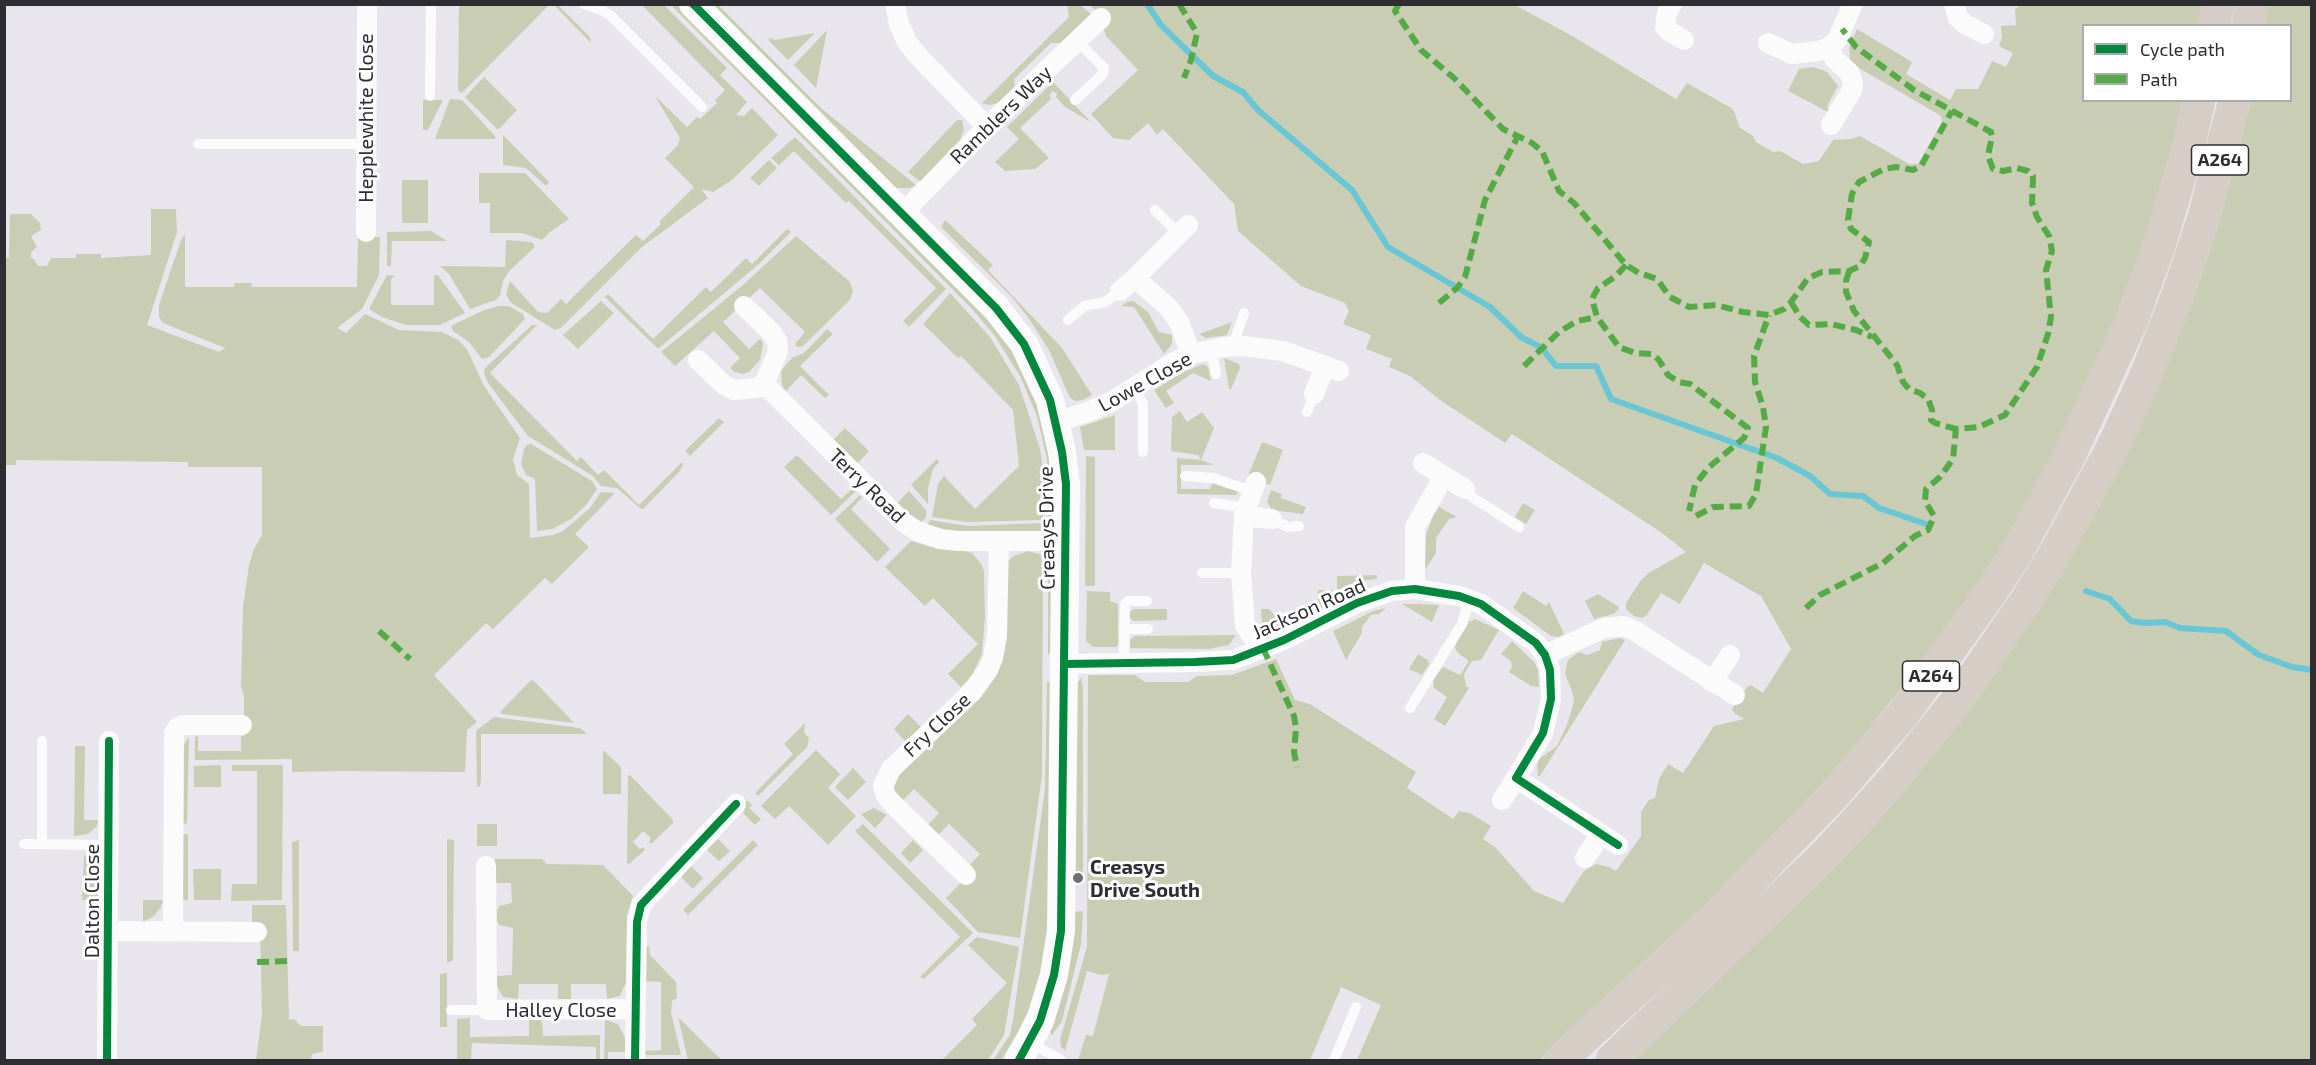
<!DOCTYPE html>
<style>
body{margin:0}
#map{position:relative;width:2316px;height:1065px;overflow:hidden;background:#e8e6ec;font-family:"Exo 2",sans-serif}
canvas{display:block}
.frame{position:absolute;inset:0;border:6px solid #2e2d31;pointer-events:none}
.legend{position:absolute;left:2082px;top:24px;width:210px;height:78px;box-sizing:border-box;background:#fff;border:2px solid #ababad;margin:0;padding:8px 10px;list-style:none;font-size:18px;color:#2e2d31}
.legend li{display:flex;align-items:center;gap:12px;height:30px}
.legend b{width:30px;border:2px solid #ababad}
</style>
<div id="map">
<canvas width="2316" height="1065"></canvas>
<div class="frame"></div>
<ul class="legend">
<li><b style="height:8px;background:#00873e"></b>Cycle path</li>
<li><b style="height:8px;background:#54ab45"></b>Path</li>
</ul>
</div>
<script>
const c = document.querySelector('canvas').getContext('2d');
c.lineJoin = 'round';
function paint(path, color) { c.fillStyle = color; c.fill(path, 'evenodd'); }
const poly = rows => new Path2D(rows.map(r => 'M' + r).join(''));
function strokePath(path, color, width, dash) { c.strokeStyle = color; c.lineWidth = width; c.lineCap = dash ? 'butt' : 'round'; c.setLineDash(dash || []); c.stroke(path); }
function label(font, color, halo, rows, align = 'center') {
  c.font = font + ' "Exo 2",sans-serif'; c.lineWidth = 6; c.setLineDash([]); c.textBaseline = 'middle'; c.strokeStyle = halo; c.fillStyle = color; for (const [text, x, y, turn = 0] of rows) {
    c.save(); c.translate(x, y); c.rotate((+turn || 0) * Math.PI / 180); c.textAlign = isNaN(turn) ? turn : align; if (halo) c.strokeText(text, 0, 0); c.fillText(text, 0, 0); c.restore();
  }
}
paint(poly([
 [459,5,459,4,549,5,462,93,458,91],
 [558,5,590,37,591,43,555,6],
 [642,5,664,5,727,68,720,75,747,102,736,115,744,116,752,108,778,135,732,180,713,192,701,189,708,198,642,247,561,328,555,330,510,302,506,294,510,281,538,312,547,313,561,299,566,304,636,235,643,241,661,224,659,222,694,187,665,158,678,145,680,138,655,96,687,127,697,117,700,119,717,103,715,100,725,90],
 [673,5,680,5,976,305,1013,351,1037,399,1054,471,1052,522,1048,525,1047,459,1037,416,1021,378,995,336,972,309,672,6],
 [710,5,718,5,822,109,916,185,910,188,895,188],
 [1067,5,1080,5,1091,14,1062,43,1051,43,1014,79,1015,89,1002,102,990,105,982,103,1069,17],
 [1090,5,1515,5,1574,37,1676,99,1687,83,1733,109,1740,128,1753,136,1756,142,1773,152,1780,151,1803,164,1819,161,1833,140,1851,139,1860,136,1909,164,1918,164,1942,122,1941,116,1854,65,1850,59,1849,48,1857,29,1912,62,1906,74,1950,100,1956,89,1978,89,1992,61,2006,67,2013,53,1999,46,2002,38,2001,26,2016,25,2015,9,2018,8,2018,5,2203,5,2199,25,2084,26,2084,100,2184,101,2162,186,2122,304,2042,478,1991,564,1927,656,1840,765,1741,872,1540,1060,1357,1060,1381,1005,1341,987,1310,1060,1178,1060,1173,1059,1172,1060,1078,1060,1086,1035,1093,1036,1109,974,1101,975,1087,971,1065,1051,1061,1047,1060,1040,1087,947,1088,675,1135,675,1145,682,1188,682,1197,676,1232,675,1276,659,1295,700,1310,704,1416,772,1407,788,1453,819,1459,811,1470,813,1491,826,1483,839,1495,847,1534,891,1563,903,1584,871,1596,864,1609,867,1616,871,1641,836,1641,812,1649,800,1655,798,1659,779,1668,764,1683,773,1714,726,1744,719,1734,713,1732,709,1747,687,1751,685,1763,693,1791,649,1761,596,1704,563,1680,604,1661,593,1646,616,1641,618,1634,616,1626,609,1626,603,1641,580,1650,572,1686,552,1662,533,1512,434,1505,443,1440,400,1410,376,1389,367,1392,359,1366,349,1371,335,1343,324,1349,311,1345,303,1301,286,1238,231,1234,204,1163,129,1157,135,1148,123,1129,140,1113,138,1091,114,1138,70,1106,36,1104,30,1110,24],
 [2264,5,2311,5,2311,1060,1630,1060,2013,643,2247,101,2290,100,2290,26,2261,25],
 [827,30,816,88,794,65],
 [815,33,788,60,769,41,769,38,775,40],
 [1814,67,1827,72,1838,86,1827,106,1830,113,1788,91,1799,69],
 [484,77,517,110,498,130,465,97],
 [1053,82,1091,122,1065,107,1056,97,1057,94,1053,91,1049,95,1051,99,1020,128,1049,158,1035,169,1005,171,995,162,1019,139,1007,127],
 [450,99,462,100,495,136,495,139,435,139],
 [423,100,443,100,428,130,423,130],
 [957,120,962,120,964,129,959,144,921,182,908,172],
 [503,135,549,182,546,186,526,168,503,165],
 [795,137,946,289,909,327,903,321,936,288,849,201,846,203,794,151,779,165,771,158],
 [769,160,777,168,759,186,750,178],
 [479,173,525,173,569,219,550,232,542,240,522,233,490,233,490,203,479,203],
 [402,180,428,180,428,223,402,223],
 [151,209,176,209,177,232,147,325,219,352,225,348,163,323,159,317,159,305,181,240,185,234,185,287,234,287,235,283,251,283,252,287,357,287,358,237,380,237,379,275,362,309,337,328,346,333,365,314,399,330,442,332,458,340,467,349,484,386,520,438,513,459,517,475,529,484,530,538,553,535,563,531,590,508,601,492,615,493,575,534,589,547,552,584,545,578,493,629,486,623,434,675,477,722,467,730,465,772,343,771,292,772,292,759,195,760,195,737,198,736,198,751,241,751,241,736,244,736,244,696,241,687,243,607,249,565,254,549,262,535,262,467,188,467,188,462,16,460,16,465,5,465,4,258,9,258,10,214,31,214,40,223,41,230,31,236,37,247,31,252,31,258,34,259,38,266,47,266,51,258,76,258,76,254,101,254,101,258,151,255],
 [945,220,993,265,988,270,1062,348,1092,395,1083,400,1076,401,1070,398,1049,350,1030,320,1012,297,941,227],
 [787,229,791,232,760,263,659,348,657,348,605,297,608,294,653,339,706,287,711,292,746,258,752,264],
 [431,231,447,241,392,241,391,266,387,266,387,232],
 [796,236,850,282,853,291,850,300,803,346,798,347,795,344,805,332,760,288,723,322,749,349,760,339,763,343,760,360,750,371,743,374,735,372,730,368,740,358,714,331,675,366,661,352,743,285],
 [506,240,531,242,534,244,534,248,509,271,503,281,500,295,496,300,470,309,449,274,440,266,505,267],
 [387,275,395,276,391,279,391,305,434,305,434,275,438,275,465,313,440,325,406,325,382,317,369,309],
 [950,293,990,337,1019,385,1040,449,1043,471,1043,520,967,522,932,517,938,484,944,476,975,509,1019,466,1013,410,961,356,958,358,923,324],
 [601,301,614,313,578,349,563,335],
 [1133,301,1148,312,1159,332,1172,335,1172,344,1164,354,1134,307,1121,306,1127,302],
 [498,306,509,306,523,314,525,319,489,357,482,359,469,342,453,331,451,326,482,311],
 [1232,322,1227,335,1206,338,1199,334],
 [532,325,537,325,490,373,577,461,581,457,598,475,604,470,639,505,682,462,683,464,680,471,643,509,640,508,617,488,601,486,593,476,528,436,488,383,484,373,485,368],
 [827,329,833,334,800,366,829,395,825,398,801,375,786,391,782,385,781,371,792,358,804,353],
 [1224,358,1239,364,1240,368,1231,389,1229,389],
 [1203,364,1208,367,1211,381,1193,373,1166,391,1174,403,1166,408,1154,390,1182,373],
 [1180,411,1187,422,1202,412,1214,428,1201,460,1214,465,1181,465,1181,489,1210,489,1211,485,1215,483,1238,491,1236,495,1177,494,1177,458,1201,460,1198,455,1171,451,1172,417],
 [1115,415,1115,450,1084,450,1080,427],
 [719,418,724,422,690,456,685,451],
 [845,428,869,451,856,465,832,441],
 [1262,442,1283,450,1270,485,1248,476],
 [531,444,592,481,597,489,586,505,571,519,552,529,537,531,535,479,526,475,521,464,524,449,527,445],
 [797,455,841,499,853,488,856,491,831,515,784,467],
 [1086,456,1095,457,1095,586,1085,586],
 [937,459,939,462,933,469,928,488,928,504,911,485],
 [1271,490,1282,494,1281,498,1306,507,1303,514,1272,510,1267,502],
 [909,491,926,510,926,517,920,524,897,503],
 [860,495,862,498,851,509,890,549,877,562,835,519],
 [1523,503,1535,510,1526,524,1515,517],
 [1439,507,1457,517,1449,519,1436,538,1436,553,1425,570,1426,535,1433,516],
 [930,520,968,526,1043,523,1043,528,1039,532,966,534,926,527],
 [911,541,932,547,964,551,972,553,982,565,984,572,985,617,982,654,972,675,961,687,948,674,978,644,933,598,925,606,885,567],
 [1028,551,1043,555,1042,775,1020,938,978,932,946,898,972,871,968,867,980,854,949,824,937,836,927,826,939,813,914,789,901,802,894,793,894,787,899,775,976,700,1005,569,1008,561,1014,556],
 [1048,560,1051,564,1054,653,1048,654],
 [1377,575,1377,579,1358,581,1337,591,1337,576],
 [1318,590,1333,590,1323,607,1276,629,1269,630,1262,626,1261,609,1269,609,1279,620,1318,604],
 [1087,591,1110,592,1110,601,1118,604,1118,645,1116,647,1093,647,1086,641],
 [1523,591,1546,606,1549,602,1564,634,1559,637,1551,636,1513,608],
 [1598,594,1619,607,1618,610,1613,614,1594,619,1585,601],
 [1402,604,1420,604,1439,605,1432,622],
 [1386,608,1379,614,1371,615,1362,627,1362,633,1346,660,1333,631,1373,611],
 [1134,609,1167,609,1167,620,1133,621,1129,617,1129,612],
 [1475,619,1499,630,1481,660,1472,661,1464,674,1466,686,1469,688,1445,726,1434,719,1447,697,1434,688,1433,680,1443,667,1460,675,1469,661,1458,653,1455,648,1456,643,1469,622],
 [1236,635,1229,645,1209,649,1130,648,1130,640,1135,636],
 [1620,638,1625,640,1540,776,1538,776,1537,766,1539,759,1557,746,1567,725,1573,705,1574,697,1565,673,1568,660,1579,652,1587,655,1600,650,1602,642],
 [1512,641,1534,662,1538,670,1539,687,1531,686,1509,672,1512,667,1511,661,1501,654],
 [1418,654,1428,660,1429,664,1422,675,1409,669],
 [1081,677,1083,687,1083,874,1074,874,1075,689],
 [531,680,534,681,574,723,502,714,500,712],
 [1053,681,1053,859,1046,954,1029,1009,1017,1034,1001,1060,993,1060,1010,1035,1013,1020,1045,789,1047,682],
 [908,714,921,727,906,742,894,729],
 [494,717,580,728,587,734,481,734,481,780,480,786,477,787,476,731],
 [805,723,804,732,809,738,807,747,758,796,755,793,793,754,784,744],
 [189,737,187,823,184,824,180,821,181,749],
 [75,746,85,746,84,820,98,820,97,826,88,834,74,836],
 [603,750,621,767,621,794,603,794],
 [816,750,840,774,828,788,856,816,828,845,789,806,775,819,761,806],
 [221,765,221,787,194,787,194,766],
 [232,765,283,765,282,900,231,901,232,884,257,884,257,771,232,771],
 [853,768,866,782,848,800,835,787],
 [630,775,673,820,673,823,651,844,649,842,651,838,643,831,633,842,640,849,643,847,645,850,629,864,627,863,628,776],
 [747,800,752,805,749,808,761,819,755,825,743,813,745,811,740,807],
 [874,808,887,815,875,828,861,814],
 [477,824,497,824,497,846,477,846],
 [863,824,973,933,924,979,920,977,960,937,855,831],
 [183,834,188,834,188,900,180,900,180,838],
 [447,839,454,840,453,960,447,963],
 [718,839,730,851,719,861,707,850],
 [299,840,299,951,293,951,292,842],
 [753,840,758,845,688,915,683,910],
 [913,840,923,850,910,863,901,853],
 [84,855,92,860,99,873,101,899,82,900],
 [495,859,542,859,547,864,603,865,633,896,627,915,626,982,620,996,607,999,606,984,571,984,571,999,558,999,558,984,519,984,518,999,503,997,497,986,497,976,512,975,513,928,499,925,497,920,497,911,499,906,512,903,511,883,496,883],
 [691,866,703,878,693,889,681,877],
 [193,869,221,869,221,900,194,900],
 [143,900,163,900,161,907,154,916,143,922],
 [252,905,286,905,289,1020,294,1019,301,1026,323,1026,323,1052,312,1054,311,1060,256,1060,262,1015,260,922,252,923],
 [1083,911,1081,944,1062,1021,1052,1035,1049,1031,1074,912],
 [977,937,1019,947,1004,1035,988,1060,942,1060,977,1025,972,1019,1007,983,968,945],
 [649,946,650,955,676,982,677,998,672,1001,671,1012,681,1055,646,1055,644,1051,661,1050,661,982,644,981,645,947],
 [447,973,447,1027,440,1027,440,974],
 [678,1017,708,1047,722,1060,688,1060],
 [470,1018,470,1037,529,1036,529,1020,542,1020,543,1036,600,1035,600,1060,596,1060,596,1047,472,1043,471,1060,457,1060,457,1019],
 [605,1020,618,1024,625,1038,625,1052,608,1052,608,1060,604,1060]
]), '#c8cdb3');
strokePath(poly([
 [1147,4,1161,25,1213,76,1243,92,1258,110,1352,190,1388,247,1490,307,1521,337,1542,348,1556,366,1596,366,1611,399,1777,458,1810,476,1830,494,1863,496,1879,508,1926,524],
 [2086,591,2110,599,2131,621,2146,623,2165,622,2180,628,2226,631,2259,655,2292,667,2312,670]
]), '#69c6d5', 6);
strokePath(poly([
 [584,4,603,11,610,15,702,107],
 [430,96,431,4],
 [1075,100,1103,74,1104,68,1077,41],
 [198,144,366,144],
 [1155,210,1179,234],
 [1068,320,1084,306,1105,302,1120,291],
 [1233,346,1244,313],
 [1211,349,1216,374],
 [1134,388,1143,404,1143,452],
 [1307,412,1314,394],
 [1185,476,1213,478,1252,491],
 [1465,489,1472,497,1519,527],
 [1214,503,1246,508],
 [1272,519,1288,527,1299,526],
 [1202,573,1241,573],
 [1124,629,1148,629],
 [1124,663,1125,604,1128,601,1147,601],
 [1410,708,1462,624,1469,600],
 [42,741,42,844,108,845],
 [24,844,42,844],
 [451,1010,487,1010],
 [1031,1043,1061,1060],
 [1334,1060,1356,1007]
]), '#fcfbfc', 10);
strokePath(poly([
 [895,4,899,24,907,42,919,57,987,127],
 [1672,4,1667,13,1665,27,1669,31,1684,40],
 [1954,4,1958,18,1965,24,1984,34],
 [1768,43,1792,54,1818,51,1828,48,1837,40,1853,4],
 [1828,48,1835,60,1849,72,1853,83,1852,90,1831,125],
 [903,213,987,127,1101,18],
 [1188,225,1135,278,1168,307,1179,322,1191,354],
 [366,232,367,4],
 [1120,291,1135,278],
 [698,360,724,385,734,390,757,388,764,384,778,351,777,341,770,331,744,306],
 [764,384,902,521,917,531,940,539,958,541,1066,541],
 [1314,394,1325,366],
 [1056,422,1088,412,1111,402,1174,362,1191,354,1224,347,1244,346,1283,351,1339,371],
 [1423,463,1465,489],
 [1256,482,1244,516,1241,573,1245,625,1260,649],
 [1244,516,1272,519],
 [1415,589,1415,527,1444,476],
 [1545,655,1604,628,1624,626,1635,631,1735,695],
 [1064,664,1195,662,1233,660,1284,640,1357,603,1392,591,1415,589,1459,596,1481,604,1536,643,1545,655,1550,670,1551,699,1543,733,1516,778,1618,845],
 [1712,682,1730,655],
 [1502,800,1516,778],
 [1585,858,1601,834],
 [486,866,487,1010,635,1009],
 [966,875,893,804,886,796,883,786,891,769,973,691,988,670,993,658,997,636,999,542],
 [108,931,257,932],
 [173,931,174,733,178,727,183,725,242,725],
 [107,1060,109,741],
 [635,1060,637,922,641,905,736,804]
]), '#fcfbfc', 20);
strokePath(poly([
 [693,4,996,308,1024,344,1050,400,1062,452,1066,484,1061,931,1054,975,1040,1021,1019,1060]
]), '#fcfbfc', 28);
strokePath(poly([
 [2214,26,2218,4],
 [2248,26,2252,4],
 [1560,1060,1713,919,1831,798,1903,714,1991,592,2017,552,2068,458,2131,322,2159,246,2187,152,2199,100],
 [1612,1060,1822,858,1854,824,1894,779,1959,698,2028,598,2052,559,2112,449,2145,378,2179,292,2204,218,2235,100]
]), '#d5cdc6', 33);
strokePath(poly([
 [1179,4,1197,33,1191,60,1184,78],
 [1399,4,1395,11,1421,50,1454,78,1503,129,1532,143,1542,151,1559,191,1574,203,1626,265,1639,273,1657,279,1670,297,1689,307,1716,305,1743,312,1769,315,1784,309,1791,302,1808,278,1822,272,1849,271,1860,266,1865,258,1869,242,1851,229,1848,220,1852,194,1859,182,1884,169,1896,167,1913,170,1921,166,1952,111],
 [1626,265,1616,276,1598,288,1592,299,1597,317,1619,347,1635,353,1652,354,1659,360,1668,375,1679,382,1690,384,1748,428,1744,438,1709,467,1695,485,1689,511],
 [1849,271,1846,281,1846,292,1854,311,1897,365,1903,382,1909,389,1920,393,1928,399,1932,410,1931,420,1935,423,1956,429],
 [1791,302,1800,317,1809,325,1831,324,1856,330,1872,337],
 [1439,303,1457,288,1465,277,1485,200,1518,136],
 [1524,366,1559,332,1577,321,1597,317],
 [1696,516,1713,507,1749,506,1756,494,1766,427,1763,407,1755,382,1754,356,1769,315],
 [1806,608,1820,595,1883,563,1915,536,1928,530,1934,516,1925,501,1926,489,1940,477,1953,459,1956,429,1979,427,2005,415,2037,367,2048,334,2051,317,2046,270,2052,251,2049,236,2037,217,2032,203,2033,176,2028,171,2017,168,2003,171,1993,169,1988,156,1992,136,1991,132,1914,90,1856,47,1842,29],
 [379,631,410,659],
 [1263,648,1294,716,1296,729,1294,752,1297,767],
 [257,962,290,961]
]), '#54ab45', 6, [12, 6]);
strokePath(poly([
 [693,4,996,308,1024,344,1050,400,1062,452,1066,484,1061,931,1054,975,1040,1021,1019,1060],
 [1064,664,1195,662,1233,660,1284,640,1357,603,1392,591,1415,589,1459,596,1481,604,1536,643,1545,655,1550,670,1551,699,1543,733,1516,778,1618,845],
 [107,1060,109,741],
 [635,1060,637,922,641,905,736,804]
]), '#00873e', 8);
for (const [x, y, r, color] of [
 [1078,878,6,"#6f6e72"]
]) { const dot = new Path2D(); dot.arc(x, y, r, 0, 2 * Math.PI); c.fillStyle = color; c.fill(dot); strokePath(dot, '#fff', 2); }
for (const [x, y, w] of [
 [2220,160,57],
 [1931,676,57]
]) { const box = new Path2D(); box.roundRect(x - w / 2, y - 15, w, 30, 4.5); c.fillStyle = '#fff'; c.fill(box); strokePath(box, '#2e2d31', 1.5); }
label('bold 18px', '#2e2d31', null, [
 ["A264",2220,160],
 ["A264",1931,676]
]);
label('20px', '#2e2d31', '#fff', [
 ["Ramblers Way",1001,115,-44],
 ["Hepplewhite Close",366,118,-90],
 ["Lowe Close",1145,382,-29],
 ["Terry Road",867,486,44],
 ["Creasys Drive",1047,528,-91],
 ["Jackson Road",1309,609,-24],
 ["Fry Close",937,725,-43],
 ["Dalton Close",92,901,-90],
 ["Halley Close",561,1010]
]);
label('bold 20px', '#2e2d31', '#fff', [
 ["Creasys",1090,867],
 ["Drive South",1090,890]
], 'left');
</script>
